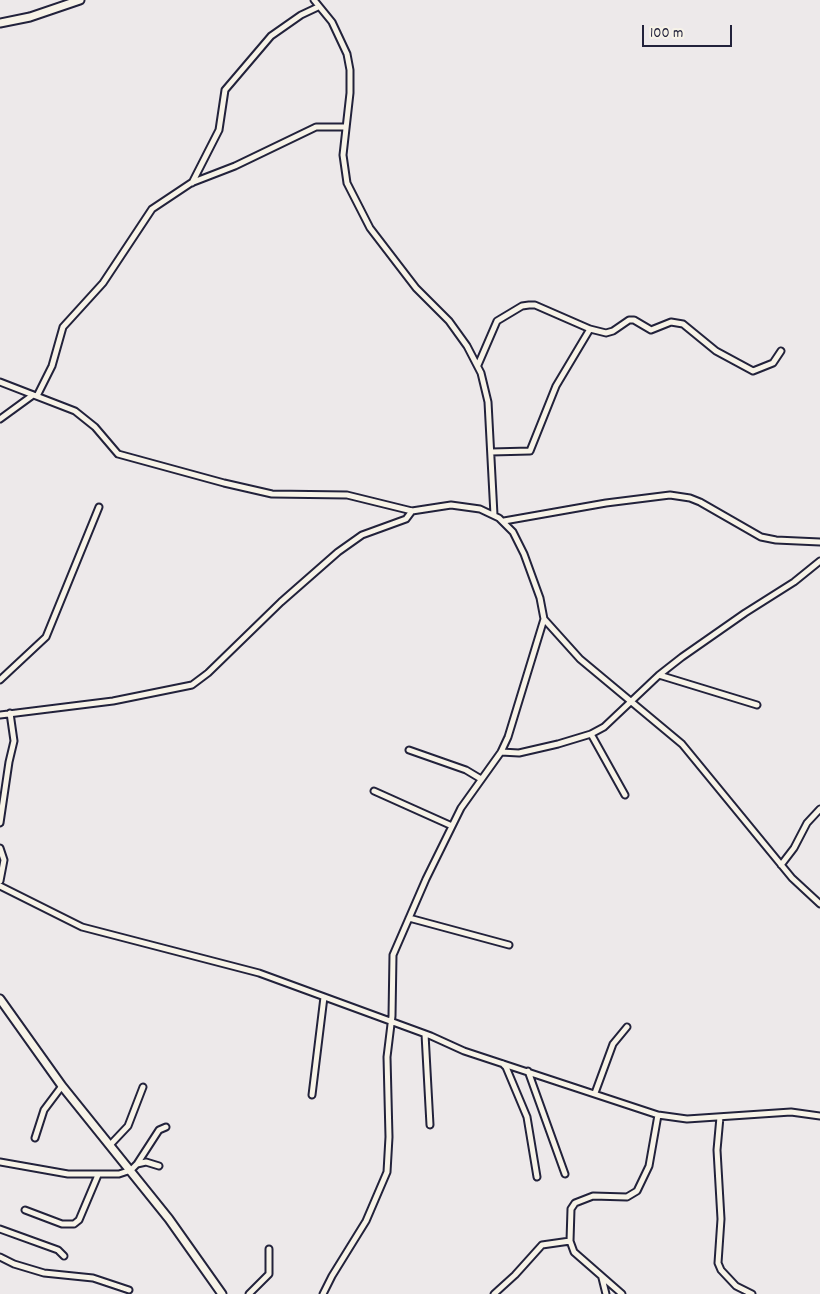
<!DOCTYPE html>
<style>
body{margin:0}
#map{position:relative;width:820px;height:1294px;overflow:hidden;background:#ede9ea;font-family:Dekko,sans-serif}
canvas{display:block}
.scale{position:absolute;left:642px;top:25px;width:90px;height:22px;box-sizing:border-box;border:2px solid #22223b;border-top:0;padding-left:6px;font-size:15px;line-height:18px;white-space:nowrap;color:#22223b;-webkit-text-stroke:4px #f7f3e8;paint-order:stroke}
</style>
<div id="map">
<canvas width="820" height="1294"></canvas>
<div class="scale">100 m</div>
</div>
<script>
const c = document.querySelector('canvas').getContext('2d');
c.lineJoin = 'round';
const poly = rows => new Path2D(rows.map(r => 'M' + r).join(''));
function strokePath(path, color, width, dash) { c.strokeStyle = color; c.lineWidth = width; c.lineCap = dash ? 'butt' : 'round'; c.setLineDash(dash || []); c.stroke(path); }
const street = poly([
 [314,0,332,22,347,54,350,70,350,93,343,155,347,183,370,228,416,288,449,321,467,346,481,373,488,402,494,515],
 [192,183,219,130,225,90,271,36,301,15,318,7],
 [478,365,497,321,522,306,529,305,535,305,590,329,606,333,613,331,629,320,634,320,651,330,671,322,683,324,716,351,753,371,773,363,781,351],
 [0,382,75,411,95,427,118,454,224,483,272,494,347,495,412,511,451,505,480,509,499,518,513,532,524,554,540,598,544,619,508,737,501,752,461,808,426,879,393,955,392,1016,387,1057,389,1137,387,1172,366,1221,332,1276,323,1294],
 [37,396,52,366,63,327,103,283,152,209,191,183,235,166,316,127,345,127],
 [0,419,33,395],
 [491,452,530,451,556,386,590,329],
 [504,521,606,503,670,495,690,498,700,502,761,537,776,540,820,542],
 [544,619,580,659,682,744,792,878,820,904],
 [659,675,757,705],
 [0,680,46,637,99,507],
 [0,715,113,701,192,685,208,673,281,602,338,552,362,535,406,519,412,511],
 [591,734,625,795],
 [409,750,466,770,481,779],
 [501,752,519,753,558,744,591,734,604,727,659,675,682,657,745,613,794,582,820,561],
 [374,791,452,826],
 [0,823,9,762,14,741,10,713],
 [0,848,4,860,0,881],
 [781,865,794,848,807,823,820,809],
 [0,886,82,927,259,973,431,1036,464,1051,658,1115,687,1119,791,1112,820,1116],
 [409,918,509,945],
 [425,1034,430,1125],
 [503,1064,506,1067,527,1117,537,1177],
 [528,1071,565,1174],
 [595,1093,613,1044,627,1027],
 [312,1095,324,997],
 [720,1117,717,1150,721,1219,718,1263,721,1270,736,1286,752,1294],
 [35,1138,44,1110,62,1086],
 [111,1144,128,1126,143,1087],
 [0,1162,68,1174,119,1174,131,1170,137,1164,146,1162,159,1166],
 [137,1164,159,1130,166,1127],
 [25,1210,62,1224,74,1224,79,1220,98,1175],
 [0,1229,58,1250,64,1256],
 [0,1257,14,1264,44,1273,93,1278,129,1290],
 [602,1278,606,1294],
 [249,1294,269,1274,269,1249],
 [494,1294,515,1275,542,1245,570,1241],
 [622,1294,574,1252,570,1241,571,1209,575,1203,593,1196,627,1197,637,1191,649,1166,658,1115]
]);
const secondary = poly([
 [0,23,30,17,80,0],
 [0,999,62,1086,169,1219,222,1294]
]);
strokePath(street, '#22223b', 9);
strokePath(secondary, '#22223b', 11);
strokePath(street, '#f7f3e8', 5);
strokePath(secondary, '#f7f3e8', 7);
</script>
